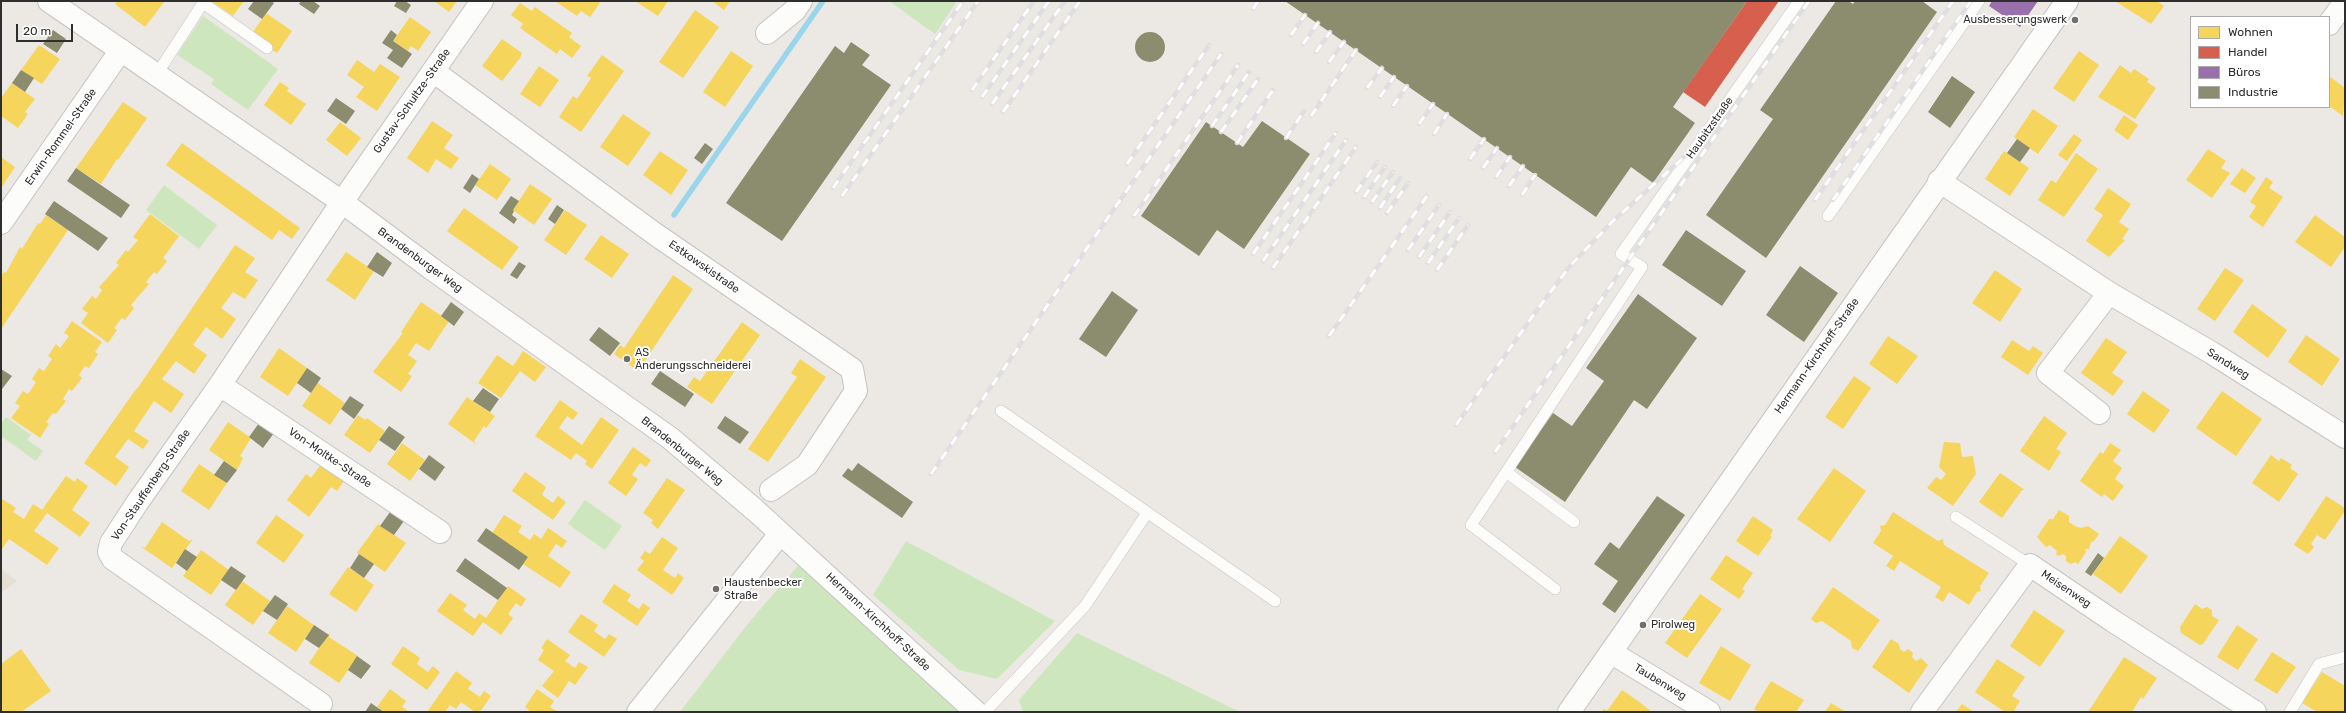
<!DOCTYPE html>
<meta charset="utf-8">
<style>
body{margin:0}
#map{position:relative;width:2346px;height:713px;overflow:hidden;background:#ece8e4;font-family:Rubik,sans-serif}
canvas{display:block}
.frame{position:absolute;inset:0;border:2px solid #2e2e2e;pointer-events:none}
.legend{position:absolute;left:2190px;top:16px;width:140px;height:92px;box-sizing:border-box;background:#fff;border:1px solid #ababab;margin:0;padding:5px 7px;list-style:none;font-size:12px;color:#2e2e2e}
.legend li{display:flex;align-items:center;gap:8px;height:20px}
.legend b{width:20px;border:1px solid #ababab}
.scale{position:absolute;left:16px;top:24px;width:57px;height:18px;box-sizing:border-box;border:2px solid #2e2e2e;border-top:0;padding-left:5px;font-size:12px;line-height:14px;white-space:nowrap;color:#2e2e2e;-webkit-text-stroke:3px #fff;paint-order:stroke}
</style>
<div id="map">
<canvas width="2346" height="713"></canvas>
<div class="frame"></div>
<ul class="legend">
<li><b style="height:11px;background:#f6d55c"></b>Wohnen</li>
<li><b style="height:11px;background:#d6604d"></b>Handel</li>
<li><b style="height:11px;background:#9970ab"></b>Büros</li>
<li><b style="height:11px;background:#8c8c6e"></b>Industrie</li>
</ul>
<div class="scale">20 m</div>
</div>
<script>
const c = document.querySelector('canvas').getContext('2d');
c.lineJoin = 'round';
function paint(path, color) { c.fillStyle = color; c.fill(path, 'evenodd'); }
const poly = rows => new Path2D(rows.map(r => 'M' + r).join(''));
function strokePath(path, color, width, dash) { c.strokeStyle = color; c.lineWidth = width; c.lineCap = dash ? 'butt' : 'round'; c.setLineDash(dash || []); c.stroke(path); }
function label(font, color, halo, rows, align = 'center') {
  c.font = font + ' Rubik,sans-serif'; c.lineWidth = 4; c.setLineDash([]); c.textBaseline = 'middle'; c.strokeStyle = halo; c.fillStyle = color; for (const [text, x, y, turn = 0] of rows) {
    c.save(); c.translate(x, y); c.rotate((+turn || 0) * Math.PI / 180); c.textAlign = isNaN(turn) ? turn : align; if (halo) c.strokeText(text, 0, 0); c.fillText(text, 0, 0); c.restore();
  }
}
paint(poly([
 [1,569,17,581,1,593]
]), '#e6e0d3');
paint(poly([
 [889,1,957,1,935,34],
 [203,16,278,69,248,110,211,84,214,79,177,55],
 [164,185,217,225,199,249,146,210],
 [6,417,31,435,27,440,43,451,36,461,1,436,1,424],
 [585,500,622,526,605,550,568,524],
 [906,541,1055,621,997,679,959,670,873,595],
 [803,560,960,712,680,712,750,621],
 [1077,633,1240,712,1023,712,1019,700]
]), '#cee6be');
paint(poly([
 [117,1,165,1,145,27,115,4],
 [211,1,244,1,233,16],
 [434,1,457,1,449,12],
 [555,1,597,1,600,3,590,17,581,11,577,16],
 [635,1,668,1,658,16],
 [712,1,730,1,724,10],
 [2115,1,2157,1,2164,6,2151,24],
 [520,3,532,11,535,7,572,33,569,37,581,46,572,58,560,49,557,54,520,28,523,24,511,15],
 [695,10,719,27,683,78,659,62],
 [266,13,292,31,277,53,251,35],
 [410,17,431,32,418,51,411,46,408,51,393,41],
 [502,39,522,53,520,58,502,81,482,66],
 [39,45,60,59,42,84,21,70],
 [731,51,753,66,725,107,703,92],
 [2079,51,2099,65,2074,102,2053,88],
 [602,55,624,71,581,132,559,117,573,96,577,99,591,78,587,76],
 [357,60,374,72,380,64,400,77,377,111,356,97,364,87,347,75],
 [2120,65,2131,73,2134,69,2149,79,2147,82,2156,88,2135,119,2098,97],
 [539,66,559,80,540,107,520,94],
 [2329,76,2345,88,2343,116,2329,106],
 [280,82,289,88,287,91,306,104,291,125,264,105],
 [12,83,35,99,25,112,28,114,18,128,1,116,1,98],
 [123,102,147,118,118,160,117,159,101,184,76,168],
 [2033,109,2058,126,2038,154,2014,137],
 [623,114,651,133,628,166,600,147],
 [2124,115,2138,125,2128,140,2114,130],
 [432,121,453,135,444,148,459,158,451,169,436,159,428,173,407,158],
 [340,122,361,138,347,156,326,140],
 [2074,134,2082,140,2067,161,2058,155],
 [182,143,300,228,292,239,279,230,272,240,166,165],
 [2208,149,2226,161,2221,168,2230,173,2212,198,2186,180],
 [660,151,688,170,671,195,643,175],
 [2004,151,2029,168,2010,196,1985,179],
 [2076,153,2098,169,2064,217,2038,200,2051,180,2056,183],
 [1,157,15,167,1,188],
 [490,164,511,179,497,200,475,185],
 [2242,168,2256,178,2245,193,2230,184],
 [2266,177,2273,182,2269,188,2283,197,2263,227,2249,217,2256,206,2250,202],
 [530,184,552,199,534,225,513,210],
 [2108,188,2131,204,2119,222,2129,229,2122,239,2125,240,2109,257,2086,241,2103,215,2094,209],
 [464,208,519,247,502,270,447,231],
 [565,210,587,225,566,255,544,240],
 [150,214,179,236,163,258,167,261,157,274,154,272,146,282,149,284,131,305,134,308,125,320,122,318,114,328,117,330,108,343,81,323,88,313,82,309,92,296,96,299,102,290,99,287,119,265,116,263,126,250,128,252,138,240,133,237],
 [46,215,68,230,1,329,1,276,4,272,6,273,20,247,22,249,38,223,40,224],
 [2315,215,2345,237,2345,247,2331,267,2295,242],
 [601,235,629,254,612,278,584,259],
 [235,245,255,258,245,272,258,280,245,299,233,292,221,308,236,319,222,339,206,327,193,345,207,355,194,374,176,361,162,379,184,394,171,413,154,401,134,431,149,441,143,449,128,439,115,457,129,467,116,486,84,463,136,389,137,389],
 [346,252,374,271,355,300,326,280],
 [2225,268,2244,280,2215,321,2197,309],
 [1995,270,2022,289,2000,322,1972,303],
 [673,275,693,289,638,371,614,354,620,345,624,348],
 [421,302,449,321,429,351,416,343,408,355,417,361,408,374,412,376,401,392,373,372,403,333,401,332],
 [2252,304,2287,330,2268,358,2233,332],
 [72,321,102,342,95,352,98,354,89,368,85,366,79,375,82,378,72,391,69,389,63,399,66,401,56,414,53,413,46,422,49,424,40,438,11,418,20,406,15,403,23,391,28,394,36,382,32,379,39,368,44,371,52,359,48,356,56,344,60,348,69,336,64,333],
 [742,322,760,335,712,404,687,387,694,377,700,381],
 [2306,335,2340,359,2322,386,2288,362],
 [1888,336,1918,356,1897,384,1869,364],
 [2106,338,2127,352,2112,373,2124,381,2113,396,2081,373],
 [2012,340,2029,351,2033,346,2043,353,2028,375,2001,357],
 [279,348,307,368,288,396,260,377],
 [523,351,546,367,535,382,520,371,501,398,478,383,497,355,513,366],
 [800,359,826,377,768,462,748,449,797,377,791,373],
 [1854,376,1871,388,1843,429,1825,417],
 [318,383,345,403,330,425,302,406],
 [2143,391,2170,410,2154,433,2127,414],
 [2222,391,2262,419,2236,456,2196,428],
 [467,397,495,416,486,428,484,426,474,441,476,444,448,424],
 [560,400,578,413,573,420,567,416,559,428,582,445,601,417,619,430,592,469,585,464,587,461,576,453,571,460,535,436],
 [358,415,365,420,367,418,385,431,370,453,344,435],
 [2044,416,2067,433,2056,449,2061,452,2049,471,2020,451],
 [228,422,251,438,240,456,243,458,237,470,209,450],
 [1944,442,1960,443,1962,457,1973,456,1976,474,1953,506,1927,488,1936,477,1941,480,1946,474,1939,467],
 [402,443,425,460,410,481,387,464],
 [2110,443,2121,450,2113,461,2122,468,2115,479,2124,486,2113,501,2104,494,2102,497,2080,481,2100,452,2103,454],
 [633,447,651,460,646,467,640,463,632,475,638,479,626,496,608,483],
 [2271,455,2279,461,2281,458,2292,465,2290,468,2298,474,2279,502,2252,483],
 [199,464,227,483,209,510,181,491],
 [321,464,344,481,337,491,331,487,309,517,287,500,306,474,311,478],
 [1834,468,1866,491,1830,542,1797,519],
 [525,472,546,487,542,495,553,503,558,496,566,502,553,520,512,491],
 [2000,473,2025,490,2022,490,2002,518,1979,502],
 [66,476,75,482,77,478,88,486,72,510,90,523,80,537,47,513,34,531,59,548,47,565,9,539,2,549,1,548,2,499,16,508,13,512,24,519,33,504,42,510],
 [667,478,685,490,658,529,651,523,653,520,643,513],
 [2326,496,2345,508,2345,511,2325,540,2317,535,2311,544,2314,547,2308,554,2294,545],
 [2059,510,2069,516,2069,522,2075,526,2081,528,2088,526,2099,534,2094,541,2091,542,2089,549,2085,549,2086,552,2078,564,2075,562,2071,564,2066,561,2066,556,2063,554,2059,556,2056,554,2057,551,2050,545,2046,547,2037,537,2049,519,2053,519],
 [1893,512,1938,541,1943,539,1944,545,1989,573,1980,586,1981,591,1977,592,1969,605,1949,592,1943,602,1935,597,1941,587,1900,561,1894,571,1886,566,1893,556,1873,543,1881,531,1880,526,1885,525],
 [276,515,304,535,284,563,256,543],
 [504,515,522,526,518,532,530,540,534,534,541,539,548,528,567,541,562,548,556,544,548,556,571,572,560,588,523,564,528,557,492,533],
 [1753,516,1773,530,1770,536,1772,537,1758,556,1736,541],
 [162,522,189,541,193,539,172,568,140,546,145,548],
 [378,524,406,543,385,572,357,553],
 [2120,536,2148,556,2121,594,2093,574],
 [662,537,678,548,663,570,675,578,678,573,684,578,672,595,637,570,644,561,640,558,645,551,650,554],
 [201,550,229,570,211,595,183,576],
 [1726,555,1753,573,1742,589,1745,591,1739,599,1710,579],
 [348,567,374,585,356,612,329,594],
 [242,581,270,601,253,625,225,605],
 [614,584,631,595,627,601,639,609,643,603,650,608,637,626,602,602],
 [508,586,526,599,521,607,516,603,508,614,513,618,501,635,483,622,473,636,437,611,450,593,467,605,463,610,475,619,479,613,486,618],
 [1833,587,1880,620,1858,651,1852,648,1851,641,1822,621,1816,623,1811,619],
 [1700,594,1722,609,1687,658,1665,643],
 [2195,604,2202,609,2207,607,2212,610,2212,616,2219,620,2203,644,2200,645,2181,633,2180,627],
 [287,606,314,625,296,652,268,633],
 [2034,610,2065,631,2040,667,2010,646],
 [581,614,598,625,594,631,605,639,609,634,617,639,604,657,568,632],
 [2237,625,2258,639,2238,670,2217,657],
 [330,632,329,637,358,656,339,683,309,663],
 [547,639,570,655,565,661,575,668,579,662,588,667,575,685,569,681,558,698,542,686,554,671,538,660,544,650,541,648],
 [1891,639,1899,644,1900,649,1904,652,1908,649,1913,653,1912,657,1916,661,1921,658,1928,665,1909,693,1872,667],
 [403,646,420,658,417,664,428,672,433,666,440,672,427,690,391,664],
 [1721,646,1751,665,1730,701,1699,683],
 [21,649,51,691,21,712,1,712,1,664],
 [2272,652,2296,667,2277,694,2254,680],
 [2124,657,2157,678,2143,699,2141,697,2132,712,2088,712],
 [1997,659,2025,677,2012,696,2020,701,2013,712,2005,712,1975,692],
 [456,671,472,683,468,689,480,697,484,691,491,696,480,712,475,712,461,702,456,709,450,705,445,712,427,712],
 [2322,672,2345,686,2345,712,2317,712,2302,703],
 [1771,681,1804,700,1796,712,1759,712,1754,709],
 [390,689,406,701,402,707,409,712,384,712,377,707],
 [537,689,554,701,550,707,558,712,531,712,525,707],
 [1622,690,1638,701,1652,712,1602,712,1604,709,1607,711],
 [1831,703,1846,712,1825,712],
 [1962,704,1974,712,1956,712]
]), '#f6d55c');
paint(poly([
 [1747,1,1779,1,1705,107,1683,92]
]), '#d6604d');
paint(poly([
 [1992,1,2038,1,2020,27,1989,6]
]), '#9970ab');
paint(poly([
 [254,1,271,1,274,3,262,19,248,9],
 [301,1,313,1,320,6,314,14,299,4],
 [397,1,405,1,411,5,406,13,394,6],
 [1285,1,1747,1,1673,107,1695,123,1653,183,1631,167,1596,217],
 [1836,1,1848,1,1853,4,1855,1,1922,1,1937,12,1766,258,1706,215,1773,119,1760,110],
 [53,30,66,39,57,53,43,44],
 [391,30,397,35,393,41,412,54,402,68,387,58,393,50,382,43],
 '1135 47a15 15 0 1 1 30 0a15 15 0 1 1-30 0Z',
 [851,42,870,55,862,65,891,85,782,241,726,203,835,46,844,53],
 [21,70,34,78,25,92,12,83],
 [1952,76,1975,92,1950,128,1928,112],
 [336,98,355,111,346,124,327,111],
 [1262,121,1310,154,1244,249,1217,230,1199,256,1141,216,1206,122,1243,147],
 [2017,139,2030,148,2020,162,2007,153],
 [705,143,713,149,702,164,694,158],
 [76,168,130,205,121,218,67,181],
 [472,174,479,179,470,193,463,188],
 [511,196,519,201,513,210,514,211,512,215,517,219,514,224,499,213],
 [54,201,108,238,98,251,45,214],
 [557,205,564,210,555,224,548,219],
 [1686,230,1746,271,1722,306,1662,265],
 [377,252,392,263,383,277,367,267],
 [519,262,526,266,517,279,510,275],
 [1800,266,1838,293,1804,342,1766,315],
 [1112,291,1138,310,1106,357,1079,339],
 [1638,294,1697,338,1647,409,1634,400,1565,502,1515,467,1553,413,1572,426,1604,381,1586,368],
 [451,302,464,312,454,326,441,316],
 [599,327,620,343,610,356,589,340],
 [307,368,321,378,311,393,297,383],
 [1,369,12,376,2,389,1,389],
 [660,371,694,394,685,407,651,384],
 [483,388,499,399,490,412,473,401],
 [350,396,364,405,354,419,341,409],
 [725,416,749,432,740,444,717,428],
 [259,423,274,433,263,448,249,437],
 [389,426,405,437,395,451,379,440],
 [429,455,445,467,435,481,419,469],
 [224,461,237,470,227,483,214,475],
 [858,463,913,502,902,518,842,476,848,468,852,471],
 [1657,496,1685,515,1615,613,1602,604,1618,581,1594,564,1610,542,1619,549],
 [390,512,404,521,394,535,380,526],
 [486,528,528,557,519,570,477,541],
 [185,549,197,557,187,571,176,563],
 [2098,553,2104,558,2091,576,2085,572],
 [359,554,374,564,364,578,350,568],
 [465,558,507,588,498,600,456,571],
 [231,566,246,576,236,590,221,580],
 [275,595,288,604,277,620,263,611],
 [314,625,329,635,319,648,305,639],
 [357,656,371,666,361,679,348,670],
 [371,703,378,708,384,712,365,712]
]), '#8c8c6e');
strokePath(poly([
 [674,215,823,1]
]), '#99d6ec', 5.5);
const lane = poly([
 [157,74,203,3,267,48],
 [1828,216,1979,1],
 [1001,411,1275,601],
 [1506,472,1574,522],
 [1956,517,2030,565],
 [1555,589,1471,525,1642,267,1621,254,1799,1],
 [985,712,1085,606,1147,513],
 [2290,712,2319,664,2345,657]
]);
const street = poly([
 [49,1,342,202,432,269,670,438,755,510,976,712],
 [2329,24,2345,2],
 [767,33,795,10,801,1],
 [433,71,655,234,852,369,856,391,807,465,771,490],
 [1939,181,2109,293,2212,353,2345,437],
 [1,223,121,50],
 [220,385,440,532],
 [2099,413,2048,373,2109,293],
 [1612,653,1709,712],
 [321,704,113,559,109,552,111,543,137,503,220,385,342,202,482,1],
 [638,712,780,534],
 [1569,712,2067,1],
 [1922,712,2030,565,2113,621,2255,712]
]);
strokePath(lane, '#c5c4c5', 12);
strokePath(street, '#c5c4c5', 24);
strokePath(lane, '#fcfcfb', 11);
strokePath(street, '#fcfcfb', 22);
const rail = poly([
 [1253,9,1258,1],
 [1291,35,1305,15],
 [1303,44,1318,23],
 [1316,52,1330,32],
 [1329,62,1344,42],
 [1367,88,1382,68],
 [972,90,1034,1],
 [982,97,1049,1],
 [1380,97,1394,77],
 [992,104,1065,1],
 [1393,106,1407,86],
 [1003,112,1080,1],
 [1311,116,1356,50],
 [1419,124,1433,104],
 [1212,126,1249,72],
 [1221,132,1258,79],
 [1434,134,1447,114],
 [1286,138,1304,111],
 [1237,143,1273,90],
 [1470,159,1484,139],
 [1127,164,1209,45],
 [1483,168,1497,148],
 [1496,177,1510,157],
 [1509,186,1523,166],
 [833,188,963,1],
 [1356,192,1377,162],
 [1522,195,1535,175],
 [842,196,978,1],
 [1364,197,1385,167],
 [1815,200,1953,1],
 [1833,200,1971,1],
 [1372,202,1393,172],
 [1380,208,1400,178],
 [1387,213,1408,183],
 [1134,216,1238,65],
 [1408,250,1439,205],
 [1253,254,1336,133],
 [1419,257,1450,212],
 [1263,261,1346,140],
 [1428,263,1459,218],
 [1273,268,1356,147],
 [1437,270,1468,225],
 [1329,336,1427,196],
 [1456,425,1537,310,1570,266,1613,221,1681,160,1722,117],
 [1495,452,1809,1],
 [931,474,1221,54]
]);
strokePath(rail, '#dfdfe1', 4.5);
strokePath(rail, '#fff', 3, [9]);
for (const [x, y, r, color] of [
 [2075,20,4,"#706f6e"],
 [627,359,4,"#706f6e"],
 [716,589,4,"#706f6e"],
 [1643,625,4,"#706f6e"]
]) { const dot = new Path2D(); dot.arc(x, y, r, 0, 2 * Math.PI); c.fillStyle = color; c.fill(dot); strokePath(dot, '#fff', 1.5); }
label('11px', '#2e2e2e', '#fff', [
 ["Ausbesserungswerk",2067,20,"right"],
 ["AS",635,353],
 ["Änderungsschneiderei",635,366],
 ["Haustenbecker",724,583],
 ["Straße",724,596],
 ["Pirolweg",1651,625]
], 'left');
label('11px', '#2e2e2e', '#fff', [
 ["Gustav-Schultze-Straße",412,101,-55],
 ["Haubitzstraße",1710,128,-55],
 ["Erwin-Rommel-Straße",61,137,-55],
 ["Brandenburger Weg",420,260,36],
 ["Estkowskistraße",704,267,35],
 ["Hermann-Kirchhoff-Straße",1817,356,-55],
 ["Sandweg",2228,364,32],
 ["Brandenburger Weg",682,451,39],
 ["Von-Moltke-Straße",330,458,34],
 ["Von-Stauffenberg-Straße",151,485,-56],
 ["Meisenweg",2066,589,34],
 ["Hermann-Kirchhoff-Straße",878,622,43],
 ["Taubenweg",1660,682,31]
]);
</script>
